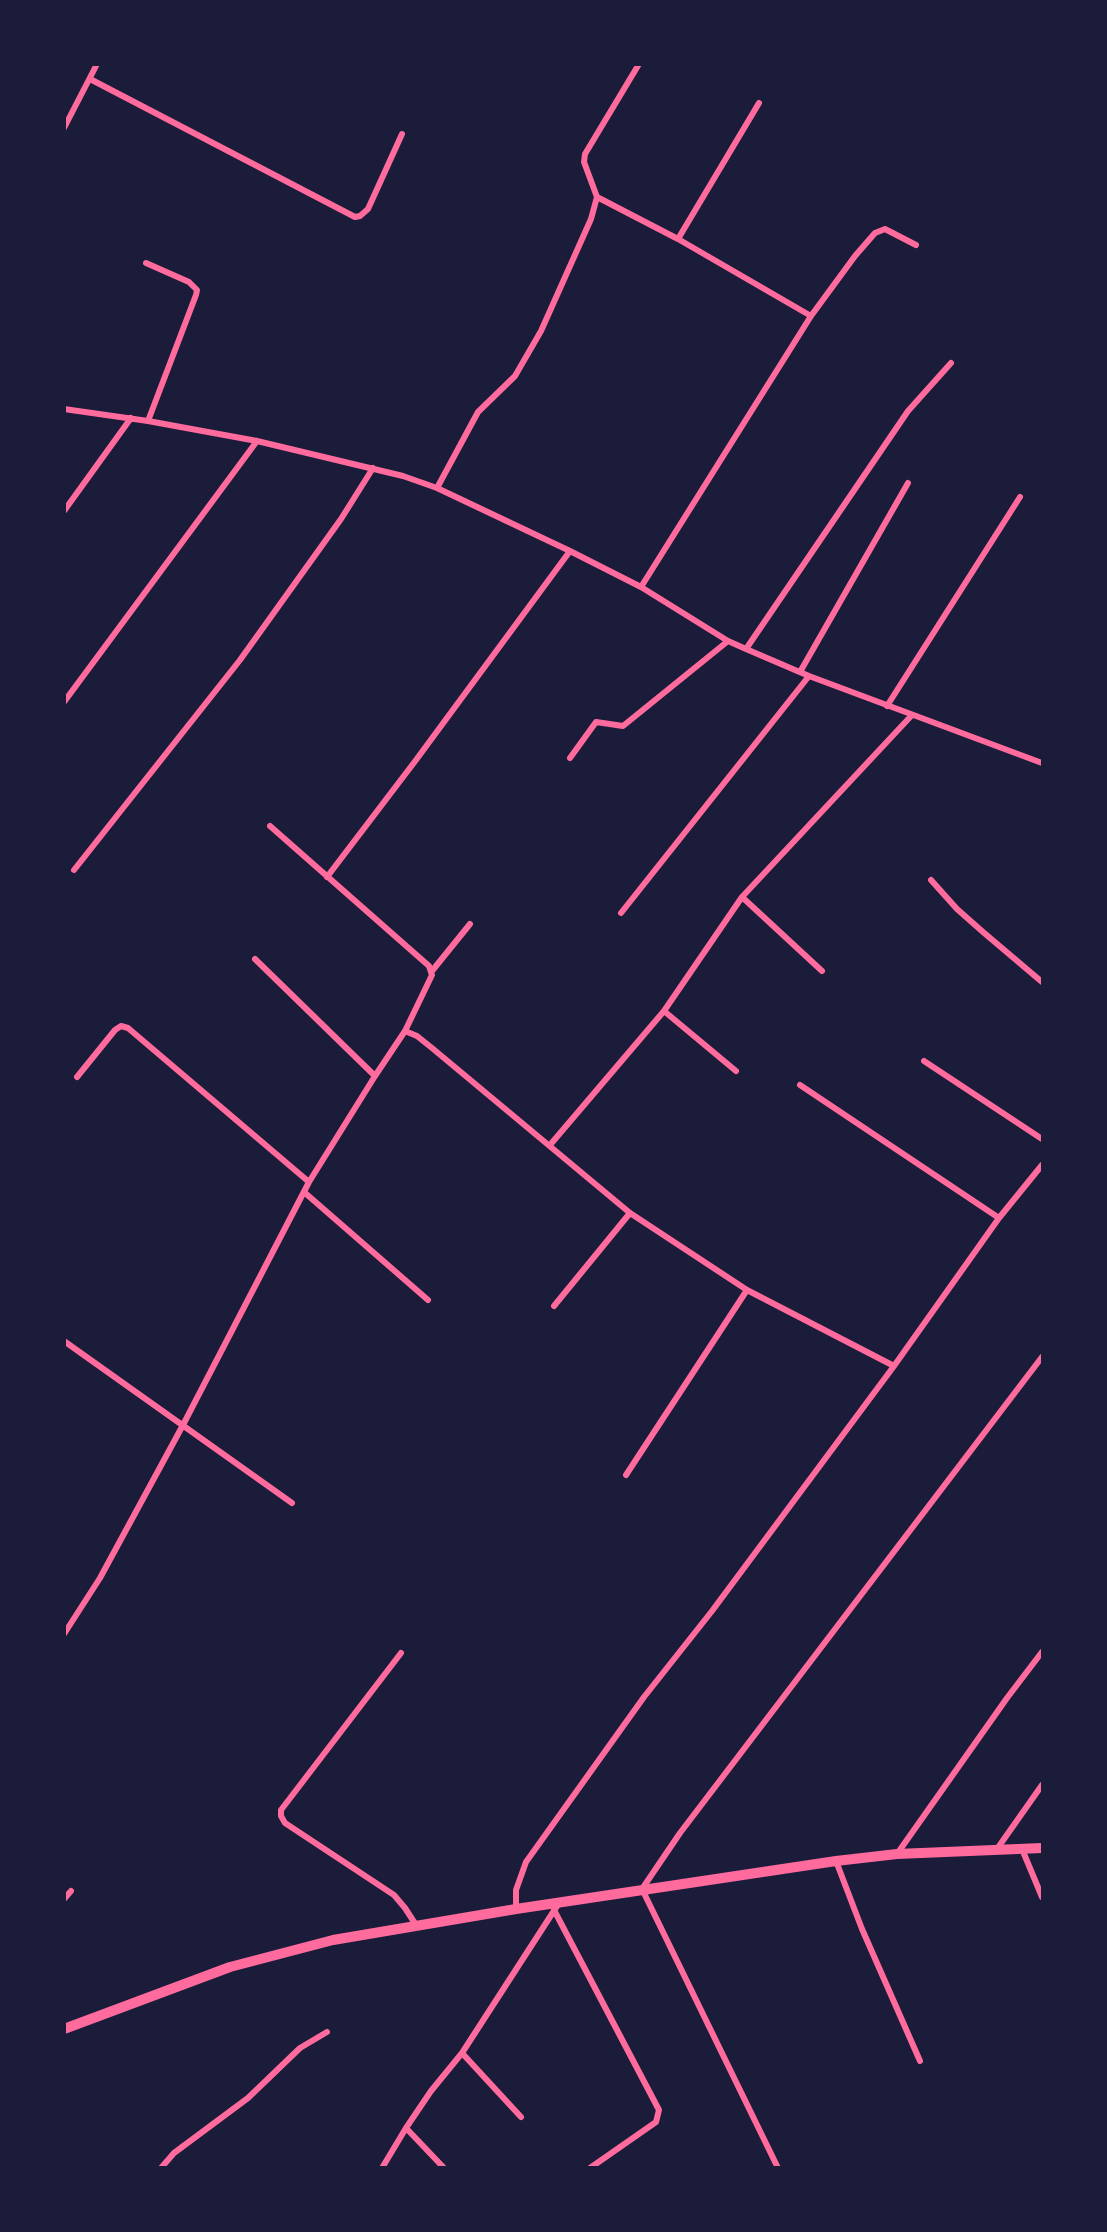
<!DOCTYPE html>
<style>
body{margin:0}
#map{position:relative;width:1107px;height:2232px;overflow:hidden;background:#1b1b3a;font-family:Spectral,serif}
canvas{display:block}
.frame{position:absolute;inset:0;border:66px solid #1b1b3a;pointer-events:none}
</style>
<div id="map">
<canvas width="1107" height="2232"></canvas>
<div class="frame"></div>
</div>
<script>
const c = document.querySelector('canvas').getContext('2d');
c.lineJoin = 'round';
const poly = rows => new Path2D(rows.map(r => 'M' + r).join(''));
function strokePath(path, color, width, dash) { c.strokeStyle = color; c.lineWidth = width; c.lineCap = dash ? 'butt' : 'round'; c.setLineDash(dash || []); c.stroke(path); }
strokePath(poly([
 [90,79,355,217,360,216,368,209,402,134],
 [64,128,97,64],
 [597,197,678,239,811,316],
 [678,239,759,103],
 [146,263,189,282,197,290,196,295,148,421],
 [64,409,148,421,257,441,403,476,437,488,570,551,641,587,728,641,746,649,809,676,1042,763],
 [437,488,478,412,515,376,541,331,591,219,597,197,584,162,585,154,639,64],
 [64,511,131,418],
 [641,587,811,316,855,256,875,233,885,229,916,245],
 [746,649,908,411,951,363],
 [800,672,908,483],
 [64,702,257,441],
 [887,706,1020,497],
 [570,758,596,722,623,726,728,641],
 [74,870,240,660,341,519,373,468],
 [327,877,416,760,570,551],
 [931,880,957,909,983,932,1042,982],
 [742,897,822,971],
 [621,913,809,676],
 [255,959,375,1076],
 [432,971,470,924],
 [664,1011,736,1071],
 [405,1031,417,1036,432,1048,630,1213,747,1290,894,1366],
 [924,1061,1042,1139],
 [77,1077,115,1030,121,1026,128,1028,309,1182],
 [800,1085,999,1218],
 [550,1145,664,1011,742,897,912,715],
 [304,1192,428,1300],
 [554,1306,630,1213],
 [64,1341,292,1503],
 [626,1475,747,1290],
 [64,1634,100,1578,183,1425,309,1182,375,1076,405,1031,432,975,429,966,270,826],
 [401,1653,281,1810,281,1816,285,1823,394,1895,405,1908,416,1925],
 [997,1849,1042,1785],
 [1022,1849,1042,1897],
 [897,1854,1007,1698,1042,1652],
 [836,1861,862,1929,920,2061],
 [64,1899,71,1891],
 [516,1909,516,1890,526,1862,644,1697,712,1611,894,1366,999,1218,1042,1165],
 [554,1910,659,2110,656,2122,590,2168],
 [462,2053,521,2117],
 [406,2128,444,2168],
 [161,2168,174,2153,248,2098,300,2048,327,2032],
 [382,2168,406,2128,431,2091,462,2053,559,1903],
 [778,2168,642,1889,680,1833,1042,1357]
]), '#ff6b9d', 6);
strokePath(poly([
 [64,2029,230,1967,333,1940,516,1909,836,1861,897,1854,1042,1848]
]), '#ff6b9d', 10);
</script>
